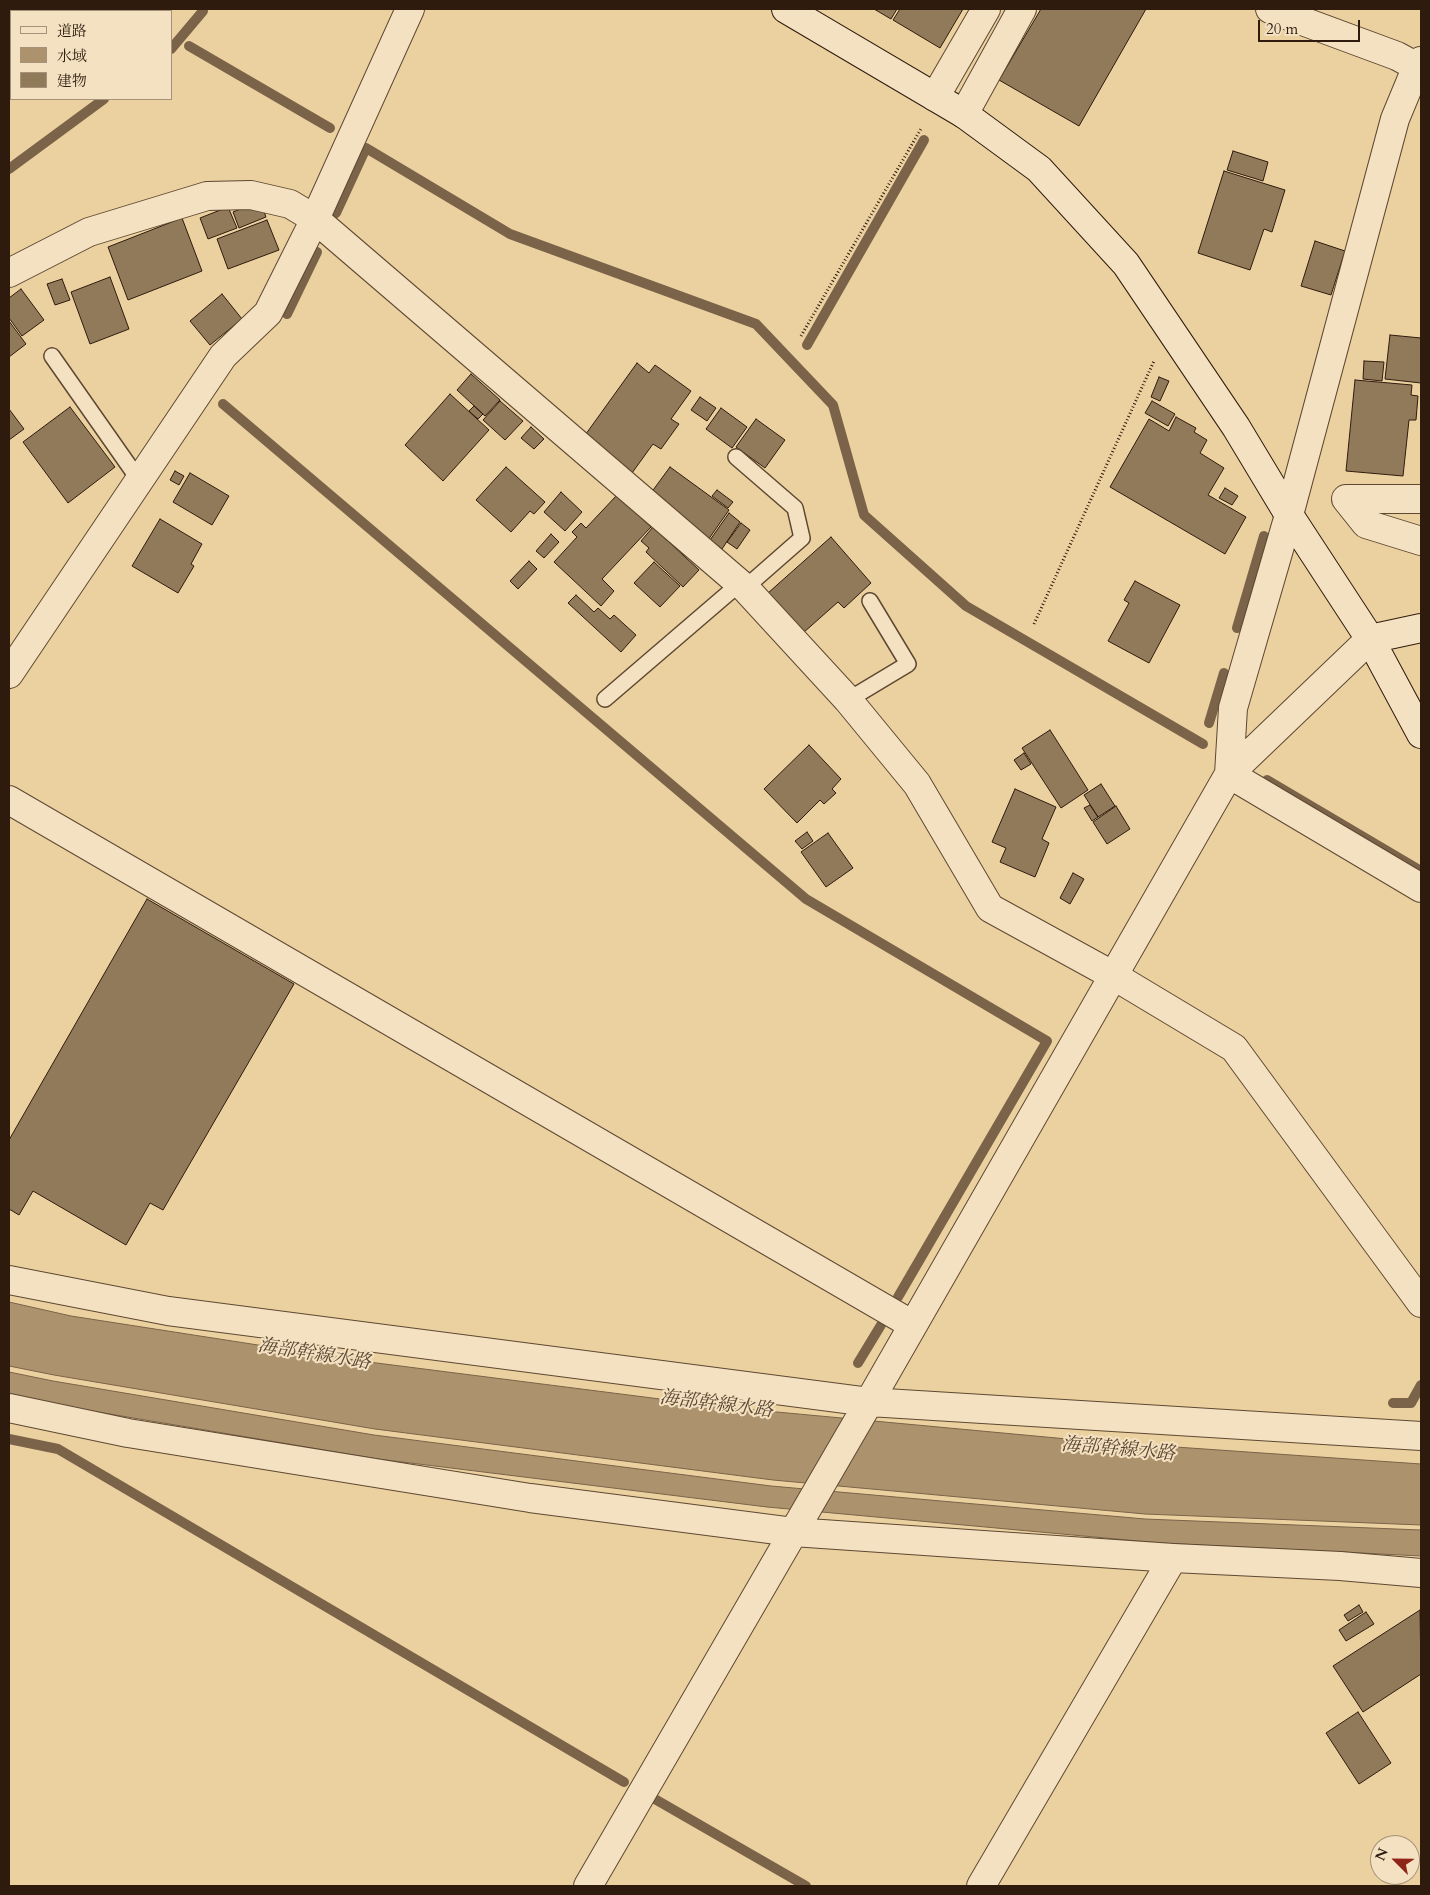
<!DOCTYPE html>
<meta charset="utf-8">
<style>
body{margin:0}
#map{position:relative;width:1430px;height:1895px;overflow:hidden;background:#ecd1a0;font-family:Cardo,"Noto Serif JP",serif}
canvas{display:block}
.frame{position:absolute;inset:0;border:10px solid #2f1b0e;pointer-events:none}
.legend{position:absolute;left:10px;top:10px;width:162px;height:90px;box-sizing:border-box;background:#f3e1c1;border:1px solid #a59279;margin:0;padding:6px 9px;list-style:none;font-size:15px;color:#2f1b0e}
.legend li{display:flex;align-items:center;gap:10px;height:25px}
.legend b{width:25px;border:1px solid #a59279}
.north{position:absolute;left:1370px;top:1835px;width:50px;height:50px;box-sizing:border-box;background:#f3e1c1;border:1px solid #a59279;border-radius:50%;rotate:293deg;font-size:14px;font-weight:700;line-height:20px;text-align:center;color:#2f1b0e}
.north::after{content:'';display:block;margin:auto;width:18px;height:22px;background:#8f2418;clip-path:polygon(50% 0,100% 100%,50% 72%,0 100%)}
.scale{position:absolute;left:1258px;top:20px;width:102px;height:22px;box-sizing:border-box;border:2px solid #2f1b0e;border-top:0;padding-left:6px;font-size:15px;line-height:18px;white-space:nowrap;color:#2f1b0e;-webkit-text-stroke:4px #f3e1c1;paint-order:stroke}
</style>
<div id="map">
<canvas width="1430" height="1895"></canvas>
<div class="frame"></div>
<ul class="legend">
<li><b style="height:6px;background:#f3e1c1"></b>道路</li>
<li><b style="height:14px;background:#ac936e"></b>水域</li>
<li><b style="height:14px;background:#917a5a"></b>建物</li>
</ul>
<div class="north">N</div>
<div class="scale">20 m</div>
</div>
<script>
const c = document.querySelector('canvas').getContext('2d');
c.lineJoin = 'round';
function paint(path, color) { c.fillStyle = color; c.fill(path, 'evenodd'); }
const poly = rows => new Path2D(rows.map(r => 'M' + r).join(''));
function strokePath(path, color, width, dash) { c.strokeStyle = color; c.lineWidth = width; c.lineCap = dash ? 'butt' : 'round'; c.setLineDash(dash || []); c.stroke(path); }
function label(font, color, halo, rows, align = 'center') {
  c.font = font + ' Cardo,"Noto Serif JP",serif'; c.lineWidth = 4; c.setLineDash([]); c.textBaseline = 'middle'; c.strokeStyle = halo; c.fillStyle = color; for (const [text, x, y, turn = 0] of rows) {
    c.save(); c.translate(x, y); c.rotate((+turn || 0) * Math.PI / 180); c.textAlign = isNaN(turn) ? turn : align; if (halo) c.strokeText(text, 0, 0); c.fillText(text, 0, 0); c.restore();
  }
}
const water = poly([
 [9,1302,71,1316,361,1361,723,1407,1089,1441,1421,1464,1421,1525,1145,1514,773,1480,375,1429,54,1375,9,1366,9,1302],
 [9,1372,53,1381,374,1435,771,1486,1145,1519,1421,1530,1421,1556,1160,1543,767,1507,378,1459,56,1405,9,1395,9,1372]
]);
paint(water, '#ac936e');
strokePath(water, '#7a6348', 1);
strokePath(poly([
 [189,46,330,128],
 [171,49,203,11],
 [9,169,104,99],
 [336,213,366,148,510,234,756,324,833,405,864,515,966,606,1203,744],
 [287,314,317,252],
 [807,345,924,140],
 [223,404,806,899,1047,1041,898,1297],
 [1237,628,1264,536],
 [1209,723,1224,673],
 [1267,780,1421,871],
 [858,1363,881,1325],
 [1393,1403,1411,1403,1421,1385],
 [9,1439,58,1449,624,1782],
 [653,1798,806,1886]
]), '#7a6348', 10);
const building = poly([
 [874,9,897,9,891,19,874,9],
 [900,9,963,9,940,48,893,20,900,9],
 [1041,9,1146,9,1079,126,999,80,1041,9],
 [1233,151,1268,162,1263,181,1227,170,1233,151],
 [1224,171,1285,190,1272,232,1264,229,1250,270,1198,253,1224,171],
 [260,201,266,217,239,228,233,212,260,201],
 [228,207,237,228,208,239,200,218,228,207],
 [182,218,202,271,128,300,108,247,182,218],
 [267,220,279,250,228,269,217,239,267,220],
 [1315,241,1345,251,1331,295,1301,286,1315,241],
 [110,277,129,329,90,344,71,292,110,277],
 [62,279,70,300,55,305,47,284,62,279],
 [21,289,44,320,22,336,9,318,9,298,21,289],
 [222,294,242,319,210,345,190,321,222,294],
 [9,321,26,344,9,357,9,321],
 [1390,335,1421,338,1421,383,1385,379,1390,335],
 [1364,361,1384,362,1382,381,1363,379,1364,361],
 [637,363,649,373,655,365,691,391,671,419,679,424,661,449,653,444,632,473,583,438,637,363],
 [471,374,500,400,485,416,457,390,471,374],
 [1159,377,1169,381,1160,401,1151,397,1159,377],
 [1355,380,1412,385,1411,395,1418,396,1416,420,1409,420,1403,476,1346,471,1355,380],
 [450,394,489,430,443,481,405,445,450,394],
 [700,397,716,408,707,421,691,410,700,397],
 [500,401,523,421,505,440,483,420,500,401],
 [1152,401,1175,414,1168,426,1145,413,1152,401],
 [474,406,483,414,478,419,469,411,474,406],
 [70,407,115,467,68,503,23,442,70,407],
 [721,408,747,427,732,448,706,429,721,408],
 [9,409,24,429,9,440,9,409],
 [1176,417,1196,428,1194,432,1207,440,1200,453,1224,468,1208,495,1246,517,1225,554,1110,487,1149,419,1169,431,1176,417],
 [756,419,785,440,765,468,736,447,756,419],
 [531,427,544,439,534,449,521,438,531,427],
 [506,467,545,502,534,514,530,511,511,532,476,500,506,467],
 [670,467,729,510,708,540,648,497,670,467],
 [175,471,184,476,179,485,170,480,175,471],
 [190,473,229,496,212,525,173,502,190,473],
 [1225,488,1238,496,1232,505,1219,498,1225,488],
 [717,490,733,502,728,508,712,496,717,490],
 [561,492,582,512,565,531,544,512,561,492],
 [617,495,651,527,602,579,614,591,601,606,554,562,577,537,572,532,581,523,586,528,617,495],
 [729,513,740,522,722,549,710,540,729,513],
 [160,519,202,544,191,564,194,566,178,593,132,566,160,519],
 [741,523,750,530,737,549,727,542,741,523],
 [653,527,699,570,683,587,646,552,649,548,641,541,653,527],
 [551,534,559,542,544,558,536,551,551,534],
 [831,537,871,583,844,608,838,602,803,633,768,593,831,537],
 [529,561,537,569,518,589,510,581,529,561],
 [654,562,680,586,660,607,634,583,654,562],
 [1135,581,1180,605,1149,663,1108,641,1129,603,1124,600,1135,581],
 [576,595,594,612,598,608,610,619,614,615,636,635,621,652,568,603,576,595],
 [1050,730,1088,790,1061,808,1022,748,1050,730],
 [809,745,841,779,832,789,836,793,824,804,820,800,797,823,764,789,809,745],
 [1024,753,1031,764,1021,770,1014,760,1024,753],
 [1101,784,1115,806,1098,817,1084,795,1101,784],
 [1015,789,1056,807,1042,839,1049,843,1035,877,1000,862,1006,848,992,842,1015,789],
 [1090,805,1098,817,1092,821,1084,808,1090,805],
 [1116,806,1130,829,1107,844,1093,822,1116,806],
 [807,832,813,841,802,849,795,841,807,832],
 [828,833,853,868,826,887,801,852,828,833],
 [1073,873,1084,879,1070,904,1060,898,1073,873],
 [147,899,294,984,163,1210,150,1203,126,1245,33,1191,19,1215,9,1209,9,1140,147,899],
 [1359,1605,1363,1612,1348,1621,1344,1615,1359,1605],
 [1420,1610,1421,1674,1363,1712,1333,1666,1420,1610],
 [1366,1612,1374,1624,1346,1641,1339,1630,1366,1612],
 [1358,1712,1391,1763,1359,1784,1326,1733,1358,1712]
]);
paint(building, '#917a5a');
strokePath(building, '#2f1b0e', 1);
const lane = poly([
 [52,356,139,480],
 [736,457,795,508,802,538,745,588],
 [605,699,739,584],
 [848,700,908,664,870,601]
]);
const street = poly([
 [1270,9,1397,56,1421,69],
 [1421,61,1417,66,1395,119,1289,515,1233,708,1229,774,1421,888],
 [935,97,986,9],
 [964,114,1022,9],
 [9,273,89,232,207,196,251,195,290,204,315,219,745,588,848,700,917,784,990,908,1114,976,1234,1048,1421,1303],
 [1421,499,1346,499,1366,524,1421,541],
 [9,674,223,356,268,313,315,219,410,9],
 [9,800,913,1325],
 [9,1280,168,1311,869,1402,1421,1436],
 [9,1408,128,1433,530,1498,793,1532,1173,1558,1340,1566,1421,1573],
 [588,1886,869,1402,1229,774,1370,639],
 [981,1886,1173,1558]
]);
const secondary = poly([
 [786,9,964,114,1039,169,1126,264,1236,427,1289,515,1370,639,1421,734],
 [1370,639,1421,628]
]);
strokePath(lane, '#5e4832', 18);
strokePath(street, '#5e4832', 30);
strokePath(secondary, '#2f1b0e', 30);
strokePath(poly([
 [801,336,922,127],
 [1034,624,1154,361]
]), '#2f1b0e', 3, [1, 2.5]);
strokePath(lane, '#f3e1c1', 15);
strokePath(street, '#f3e1c1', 28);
strokePath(secondary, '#f3e1c1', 28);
label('italic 19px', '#5b4530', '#f3e1c1', [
 ["海部幹線水路",314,1355,9],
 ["海部幹線水路",716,1405,7],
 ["海部幹線水路",1118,1450,5]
]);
</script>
